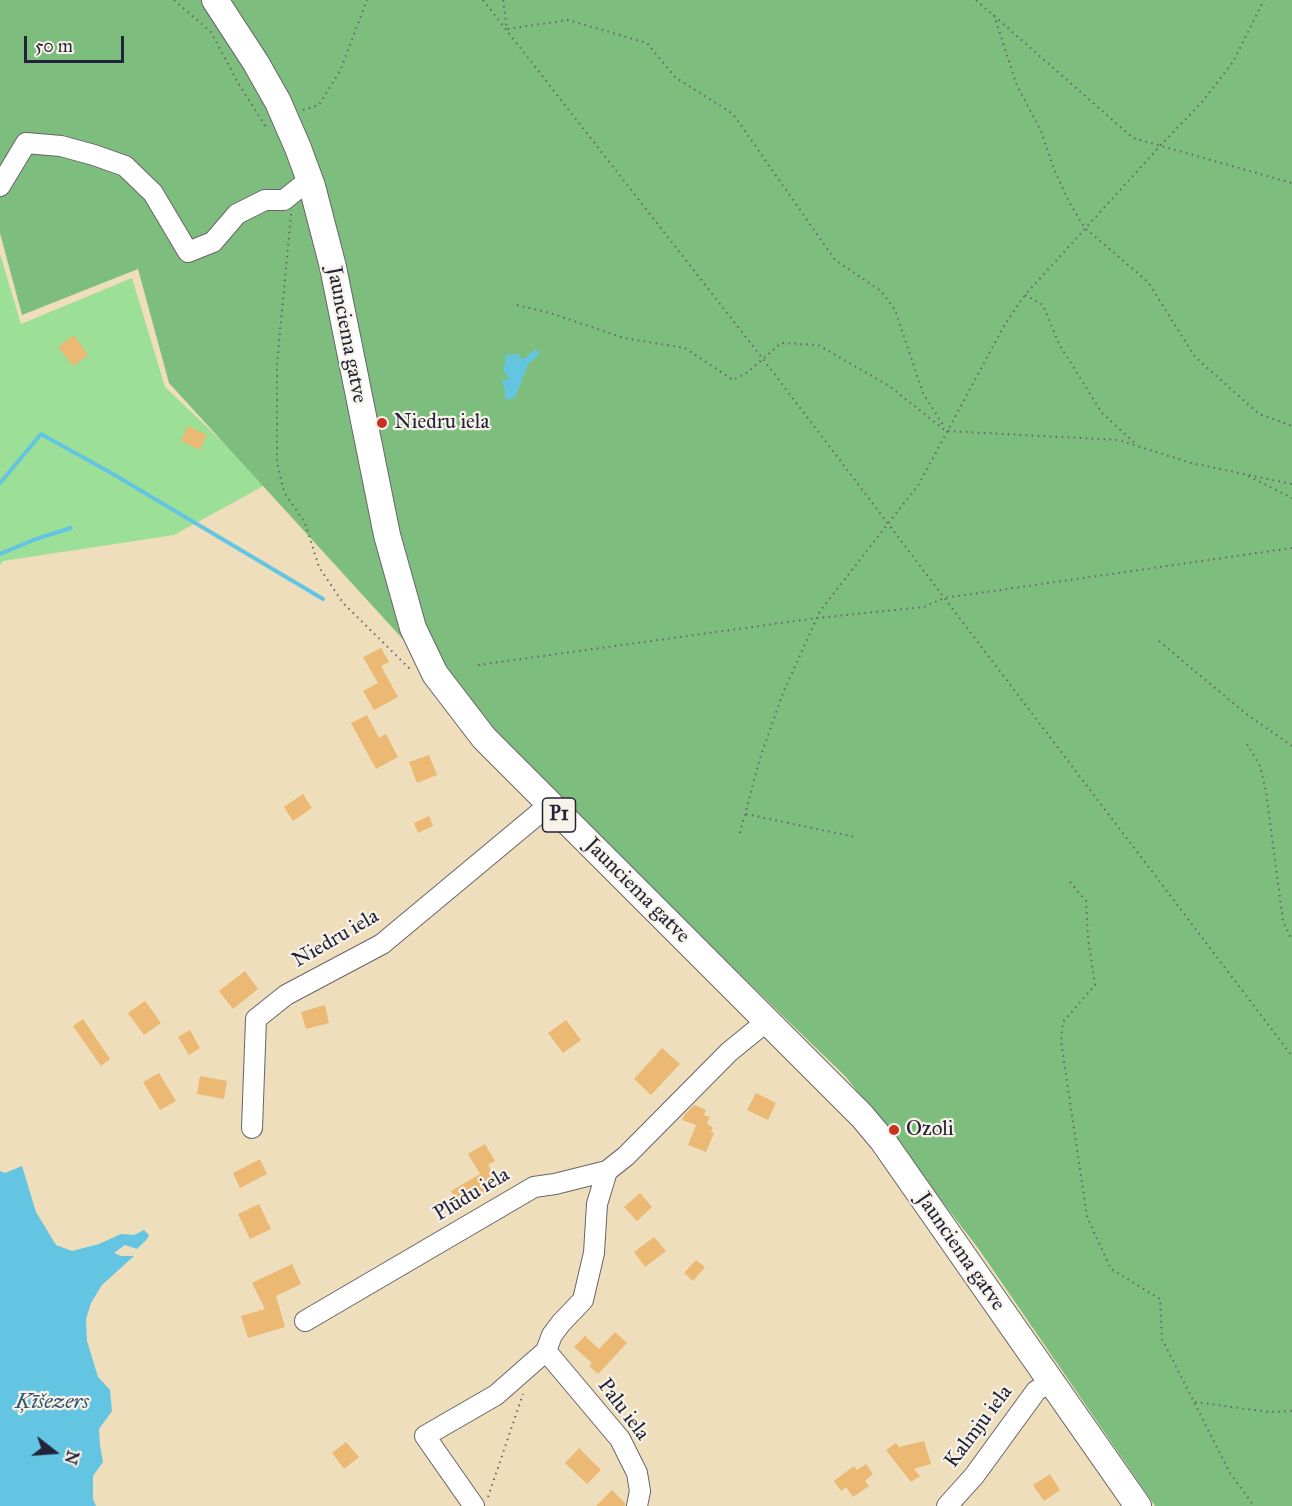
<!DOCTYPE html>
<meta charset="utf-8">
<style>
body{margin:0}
#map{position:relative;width:1292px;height:1506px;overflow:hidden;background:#eedebc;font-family:"IM FELL Great Primer",serif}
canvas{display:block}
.north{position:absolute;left:24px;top:1422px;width:60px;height:60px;-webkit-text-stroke:4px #f7f3e8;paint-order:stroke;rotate:107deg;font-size:16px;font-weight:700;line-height:24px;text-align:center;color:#22223b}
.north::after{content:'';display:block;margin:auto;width:21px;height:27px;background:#22223b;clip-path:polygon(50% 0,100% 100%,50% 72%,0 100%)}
.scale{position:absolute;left:24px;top:36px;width:100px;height:27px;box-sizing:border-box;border:3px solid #22223b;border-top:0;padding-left:8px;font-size:18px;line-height:21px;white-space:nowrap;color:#22223b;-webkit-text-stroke:4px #f7f3e8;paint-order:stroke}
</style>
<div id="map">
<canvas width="1292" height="1506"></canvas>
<div class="north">N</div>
<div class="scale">50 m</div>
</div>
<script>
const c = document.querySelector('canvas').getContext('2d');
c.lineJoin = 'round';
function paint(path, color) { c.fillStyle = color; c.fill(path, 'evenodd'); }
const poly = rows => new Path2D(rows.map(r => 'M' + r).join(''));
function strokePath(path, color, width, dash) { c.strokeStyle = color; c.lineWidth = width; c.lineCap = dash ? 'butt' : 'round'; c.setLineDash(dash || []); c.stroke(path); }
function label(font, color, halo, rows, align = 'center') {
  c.font = font + ' "IM FELL Great Primer",serif'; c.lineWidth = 4.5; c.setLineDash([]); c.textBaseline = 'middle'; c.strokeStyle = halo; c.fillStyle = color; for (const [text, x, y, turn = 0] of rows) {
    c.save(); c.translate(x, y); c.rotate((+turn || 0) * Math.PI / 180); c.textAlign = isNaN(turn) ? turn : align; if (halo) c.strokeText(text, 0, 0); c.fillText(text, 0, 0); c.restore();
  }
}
paint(poly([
 [0,254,21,324,132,278,165,387,267,484,174,535,3,561,0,565]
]), '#9cdf96');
paint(poly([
 [0,0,1292,0,1292,1506,1155,1506,978,1248,846,1077,474,717,169,383,138,269,22,315,0,233]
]), '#7dbe7f');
paint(poly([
 [536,349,539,355,528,364,516,395,513,399,505,399,505,389,502,382,503,380,510,379,503,370,506,360,505,355,519,354,520,359,525,358],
 [22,1166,36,1212,56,1245,72,1251,99,1244,121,1234,134,1235,144,1230,149,1235,147,1239,137,1249,125,1245,114,1253,121,1256,134,1256,102,1285,91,1303,86,1319,87,1341,98,1377,110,1390,112,1411,99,1429,100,1446,103,1462,93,1476,93,1499,96,1506,0,1506,0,1171,5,1173]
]), '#64c5e2');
strokePath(poly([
 [0,483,41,434,113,474,323,599],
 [0,554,36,539,71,528]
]), '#64c5e2', 4);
paint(poly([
 [74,335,88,355,73,366,58,347],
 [188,426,207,435,200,450,181,441],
 [381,648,389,662,381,666,398,697,374,710,363,691,378,683,363,657],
 [367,715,379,738,386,734,398,757,376,769,351,723],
 [429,755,437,775,417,783,409,762],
 [303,794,312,808,293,821,284,807],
 [429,816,433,826,418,833,414,823],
 [245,971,258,989,233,1009,219,991],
 [145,1001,161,1023,144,1035,128,1013],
 [325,1005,329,1023,306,1029,301,1012],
 [83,1019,110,1059,101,1066,73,1026],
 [566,1020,581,1040,563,1053,548,1033],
 [190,1030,200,1048,189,1055,178,1037],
 [662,1048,680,1064,651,1095,634,1079],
 [159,1073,176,1101,160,1110,143,1082],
 [200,1076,227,1081,224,1099,197,1094],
 [756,1093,776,1103,768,1120,747,1110],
 [694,1105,706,1110,704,1115,710,1117,707,1124,713,1127,711,1132,714,1133,706,1152,688,1145,696,1125,682,1120,685,1114],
 [485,1144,495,1161,488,1165,499,1185,461,1207,451,1191,480,1174,468,1154],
 [260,1159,267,1174,240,1188,233,1173],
 [640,1193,652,1207,637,1221,624,1207],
 [259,1204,271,1229,250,1239,238,1214],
 [654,1237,666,1251,645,1267,634,1252],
 [696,1260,705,1267,693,1281,684,1273],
 [292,1264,301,1284,276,1296,285,1327,248,1338,241,1316,265,1309,252,1283],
 [615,1332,627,1343,598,1374,589,1366,592,1363,574,1347,585,1336,599,1349],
 [924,1441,931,1464,914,1469,920,1476,911,1482,886,1450,896,1443,899,1447],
 [346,1442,359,1457,344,1469,332,1453],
 [579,1448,601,1470,587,1484,565,1463],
 [866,1464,873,1474,865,1481,869,1486,853,1497,846,1487,841,1491,834,1481,854,1466,857,1470],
 [1050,1474,1060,1490,1044,1501,1033,1485],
 [612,1490,625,1503,625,1506,596,1506]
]), '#ebb973');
const minor = poly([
 [0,186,26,143,61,146,94,155,125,166,153,193,188,252,213,242,237,214,265,200,284,200,310,179],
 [252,1128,256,1019,286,995,382,944,549,805],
 [305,1321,534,1187,555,1184,607,1171,626,1156,729,1052,767,1021],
 [546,1351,620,1439,637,1473,640,1491,637,1506],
 [474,1506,425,1436,496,1395,546,1351,552,1335,561,1323,583,1300,594,1253,597,1204,607,1171],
 [947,1506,974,1476,1036,1391,1051,1381]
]);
const major = poly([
 [215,0,256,63,278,102,298,148,312,186,333,267,387,535,413,628,435,674,484,738,862,1116,883,1141,1138,1506]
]);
strokePath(minor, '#696468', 22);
strokePath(major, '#696468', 28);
strokePath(poly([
 [174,0,211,32,238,83,266,127],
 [483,0,763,359,1292,1056],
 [503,0,507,29,568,20,647,43,675,77,733,114,835,260,881,291,895,310,923,393,945,428],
 [976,0,1133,138,1292,183],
 [994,15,1017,86,1041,131,1054,169,1069,202,1085,228,1148,282,1195,357,1259,414,1292,426],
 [303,110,319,105,340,71,367,0],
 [291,214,277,364,277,462,284,492,305,523,319,567,343,603,411,670],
 [1025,295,1043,305,1059,344,1102,413,1137,445],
 [517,305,550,313,624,338,685,348,733,380,748,372,781,343,818,345,889,386,946,431,1118,440,1191,463,1244,474,1292,498],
 [1249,475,1292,484],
 [1159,641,1245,713,1292,746],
 [478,665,817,618,924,607,944,598,1292,548],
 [1247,744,1260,766,1266,792,1283,921,1292,941],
 [746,814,855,837],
 [740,833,760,758,783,693,820,611,919,484,1005,324,1025,295,1159,147,1202,102,1233,62,1264,0],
 [1070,882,1086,901,1088,938,1095,985,1063,1022,1061,1041,1087,1217,1111,1269,1160,1299,1162,1339,1230,1473,1254,1506],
 [1195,1402,1269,1412,1292,1411],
 [488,1497,523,1394]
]), '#696468', 2, [1.5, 4.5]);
strokePath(minor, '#fff', 20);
strokePath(major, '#fff', 26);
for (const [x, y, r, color] of [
 [382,423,6,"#c8321e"],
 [894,1130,6,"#c8321e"]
]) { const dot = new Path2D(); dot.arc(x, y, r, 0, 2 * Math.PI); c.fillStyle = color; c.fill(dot); strokePath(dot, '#f7f3e8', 2); }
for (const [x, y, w] of [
 [559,815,33]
]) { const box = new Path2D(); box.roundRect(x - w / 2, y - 17, w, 34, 4.5); c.fillStyle = '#f7f3e8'; c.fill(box); strokePath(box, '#22223b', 1.5); }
label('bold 20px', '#22223b', null, [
 ["P1",559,815]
]);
label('21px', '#22223b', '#f7f3e8', [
 ["Jaunciema gatve",346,335,79],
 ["Jaunciema gatve",637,891,45],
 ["Niedru iela",336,939,-30],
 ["Plūdu iela",472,1195,-31],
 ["Jaunciema gatve",960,1252,55],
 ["Palu iela",623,1410,53],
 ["Kalmju iela",979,1427,-53]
]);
label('21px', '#22223b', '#f7f3e8', [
 ["Niedru iela",394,423],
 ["Ozoli",906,1130]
], 'left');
label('italic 22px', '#36536d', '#f7f3e8', [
 ["Ķīšezers",52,1403]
]);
</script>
